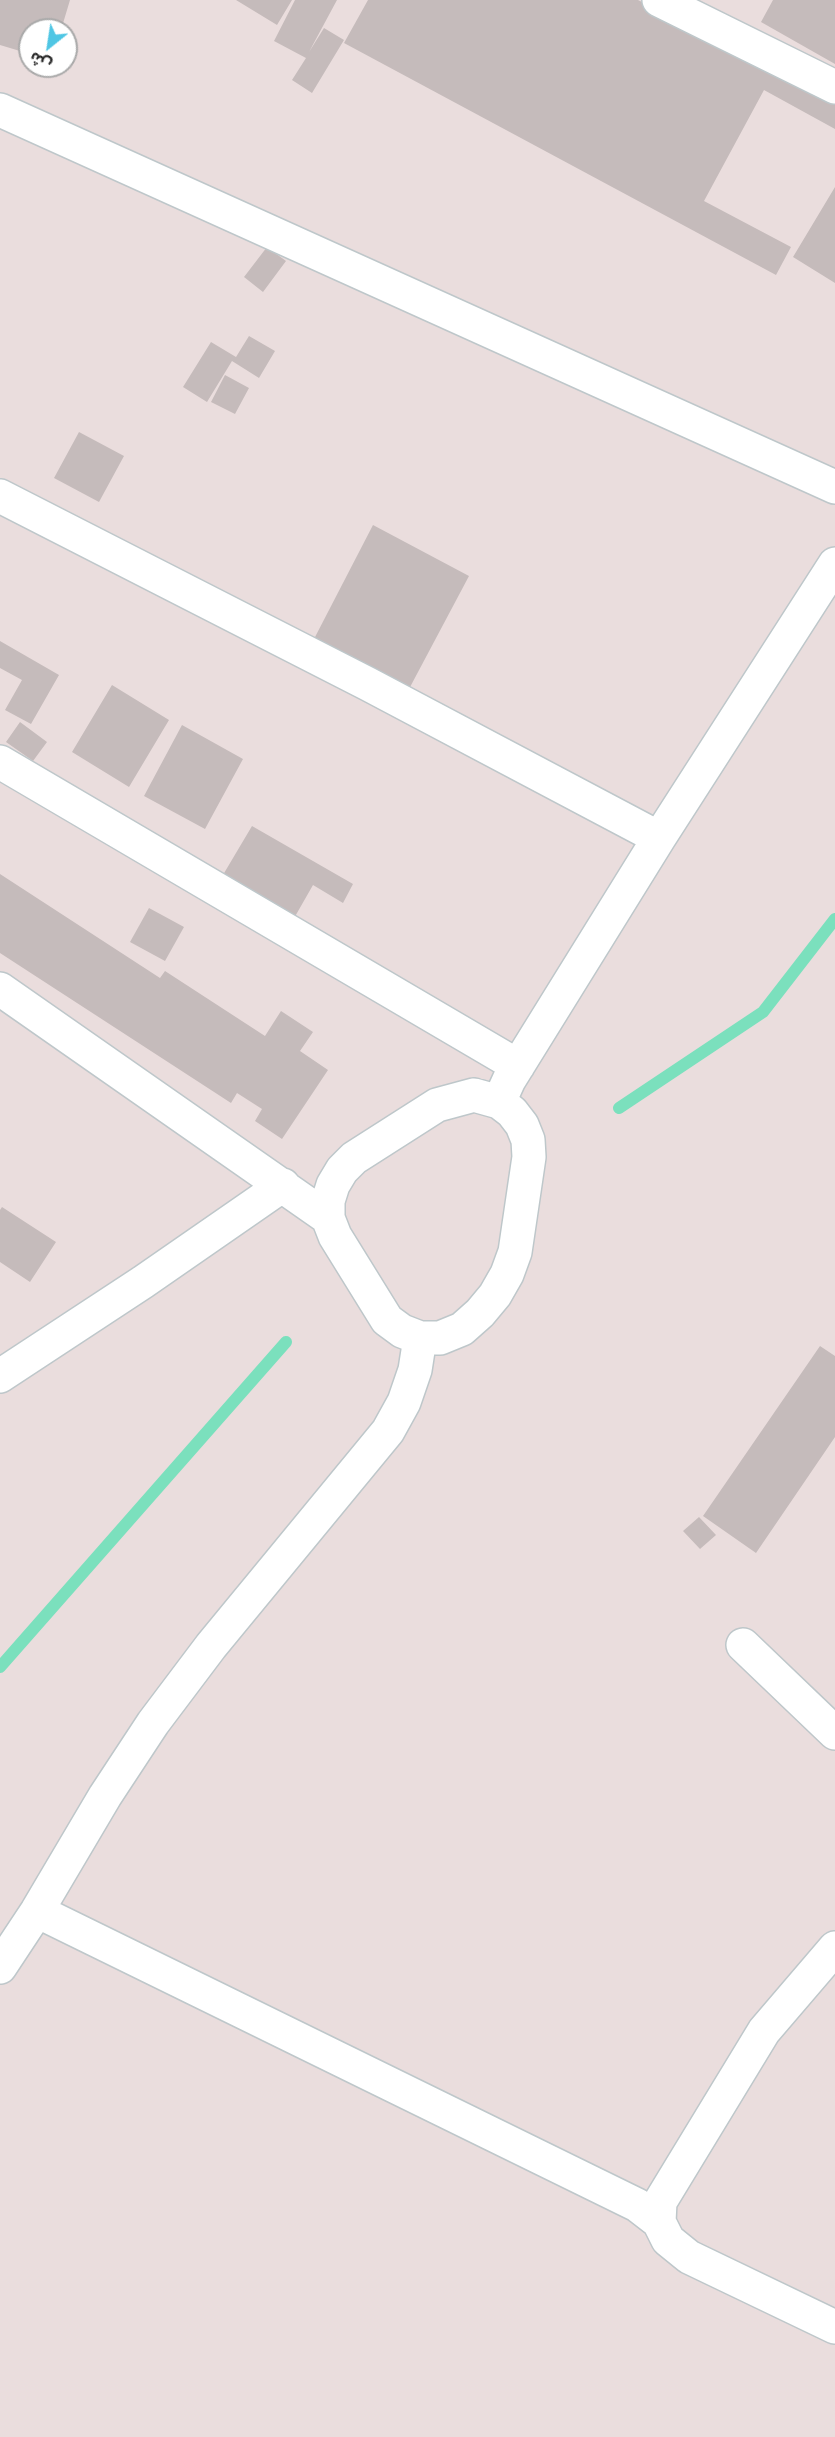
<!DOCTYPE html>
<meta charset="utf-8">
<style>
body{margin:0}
#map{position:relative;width:835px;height:2437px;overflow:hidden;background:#eadddd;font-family:"Open Sans","Noto Sans Arabic",sans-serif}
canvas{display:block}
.north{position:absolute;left:18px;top:18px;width:60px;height:60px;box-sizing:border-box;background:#fff;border:2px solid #a9a9a9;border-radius:50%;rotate:210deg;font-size:16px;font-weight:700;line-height:24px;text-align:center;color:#292929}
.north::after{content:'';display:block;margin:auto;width:21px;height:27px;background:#4fc6e4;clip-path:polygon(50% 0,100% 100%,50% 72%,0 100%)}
</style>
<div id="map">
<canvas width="835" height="2437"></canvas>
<div class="north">ش</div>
</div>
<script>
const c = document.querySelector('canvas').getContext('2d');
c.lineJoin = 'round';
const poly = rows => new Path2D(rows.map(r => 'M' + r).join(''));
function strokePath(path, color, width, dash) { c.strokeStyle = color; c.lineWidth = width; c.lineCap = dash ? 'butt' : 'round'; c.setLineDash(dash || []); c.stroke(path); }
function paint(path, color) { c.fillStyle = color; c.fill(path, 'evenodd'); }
strokePath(poly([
 [619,1108,763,1012,835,919],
 [0,1667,286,1342]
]), '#7be0bd', 12);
paint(poly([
 [0,0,70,0,61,30,30,30,30,54,0,45],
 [236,0,292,0,277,25],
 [295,0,337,0,309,52,324,28,344,40,312,93,292,80,306,58,274,41],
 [368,0,638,0,835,104,835,129,764,90,704,201,791,247,776,275,344,43],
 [773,0,835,0,835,64,761,22],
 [835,187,835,283,793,257],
 [267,247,286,261,263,292,244,277],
 [249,336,275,351,259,378,232,361,207,402,183,387,211,342,236,357],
 [225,375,249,388,235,414,211,402],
 [79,432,124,456,99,502,54,478],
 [373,525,469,576,409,689,314,639],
 [0,641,59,675,31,724,5,710,22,680,0,668],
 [112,685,169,720,129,787,72,752],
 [20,722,47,742,33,761,6,742],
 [182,725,243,759,205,829,144,796],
 [252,826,353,884,343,903,313,885,289,927,217,885],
 [0,874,160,978,165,971,265,1036,281,1011,313,1032,300,1051,328,1070,282,1139,255,1121,262,1109,237,1093,231,1103,0,953],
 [149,908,184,927,165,961,130,942],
 [2,1207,56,1242,30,1282,0,1262,0,1210],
 [820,1346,835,1356,835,1437,756,1553,703,1516],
 [699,1517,716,1535,700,1549,683,1531]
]), '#c5bbbb');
const street = poly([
 [659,0,835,87],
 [0,110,835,487],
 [0,496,368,684,659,838],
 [0,762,518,1066],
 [0,989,328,1218],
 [474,1095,499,1102,512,1112,522,1125,528,1140,529,1157,515,1252,507,1274,495,1295,480,1313,462,1329,440,1338,420,1338,402,1331,387,1320,335,1236,328,1218,328,1201,333,1185,342,1170,354,1158,437,1105,474,1095],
 [499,1102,509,1080,659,838,835,564],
 [0,1376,143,1282,283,1185],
 [743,1645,835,1733],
 [37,1911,637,2205,659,2222],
 [835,1948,764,2031,660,2202,659,2222,668,2240,689,2257,835,2327],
 [0,1967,37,1911,105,1796,153,1723,211,1646,388,1431,404,1402,415,1370,420,1338]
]);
strokePath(street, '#bec7ca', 36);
strokePath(street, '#fff', 33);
</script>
